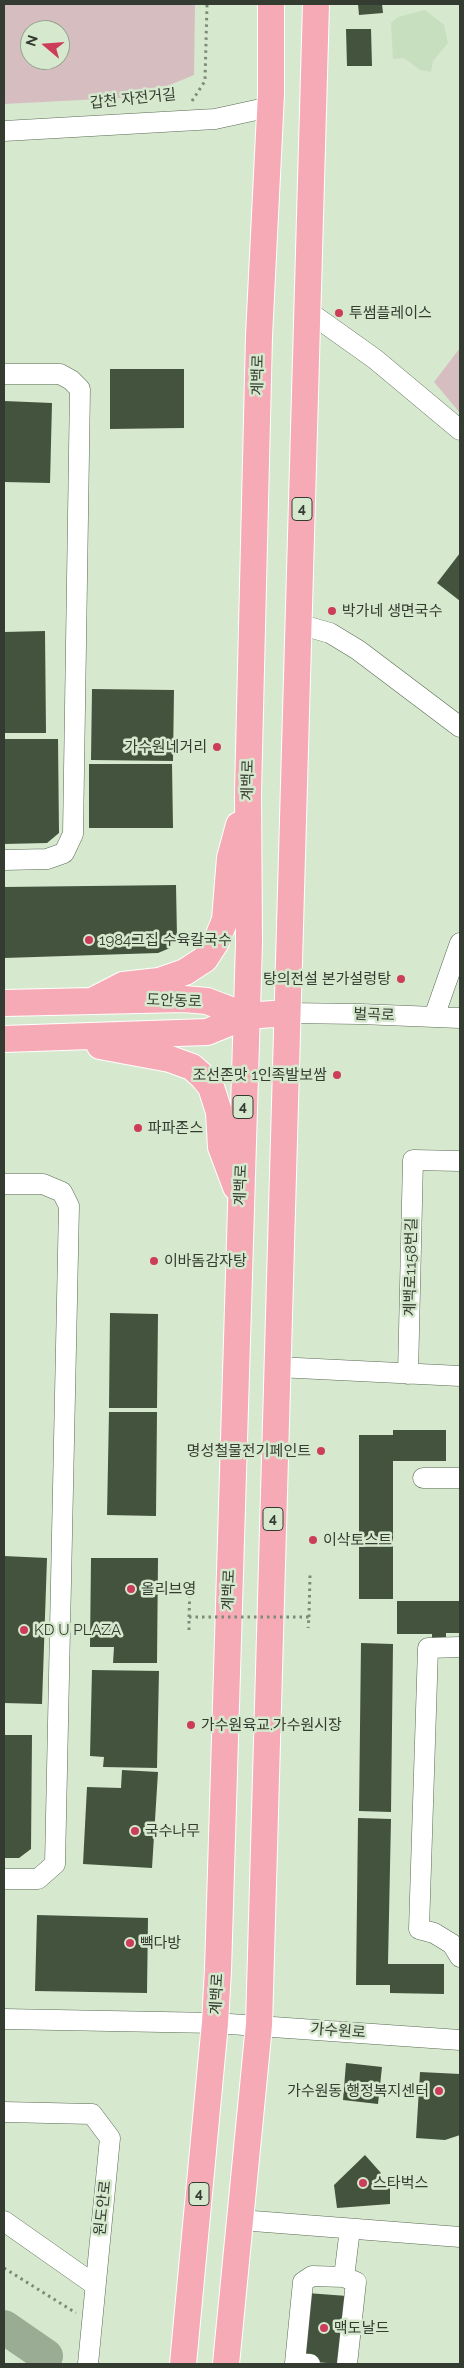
<!DOCTYPE html>
<meta charset="utf-8">
<style>
body{margin:0}
#map{position:relative;width:464px;height:2368px;overflow:hidden;background:#d6e9ce;font-family:Raleway,sans-serif}
canvas{display:block}
.frame{position:absolute;inset:0;border:5px solid #343c31;pointer-events:none}
.north{position:absolute;left:20px;top:20px;width:50px;height:50px;box-sizing:border-box;background:#d6e9ce;border:1px solid #95a48f;border-radius:50%;rotate:288deg;font-size:14px;font-weight:700;line-height:20px;text-align:center;color:#343c31}
.north::after{content:'';display:block;margin:auto;width:18px;height:22px;background:#cc3c5b;clip-path:polygon(50% 0,100% 100%,50% 72%,0 100%)}
</style>
<div id="map">
<canvas width="464" height="2368"></canvas>
<div class="frame"></div>
<div class="north">N</div>
</div>
<script>
const c = document.querySelector('canvas').getContext('2d');
c.lineJoin = 'round';
function paint(path, color) { c.fillStyle = color; c.fill(path, 'evenodd'); }
const poly = rows => new Path2D(rows.map(r => 'M' + r).join(''));
function strokePath(path, color, width, dash) { c.strokeStyle = color; c.lineWidth = width; c.lineCap = dash ? 'butt' : 'round'; c.setLineDash(dash || []); c.stroke(path); }
function label(font, color, halo, rows, align = 'center') {
  c.font = font + ' Raleway,"Noto Sans KR",sans-serif'; c.lineWidth = 5; c.setLineDash([]); c.textBaseline = 'middle'; c.strokeStyle = halo; c.fillStyle = color; for (const [text, x, y, turn = 0] of rows) {
    c.save(); c.translate(x, y); c.rotate((+turn || 0) * Math.PI / 180); c.textAlign = isNaN(turn) ? turn : align; if (halo) c.strokeText(text, 0, 0); c.fillText(text, 0, 0); c.restore();
  }
}
paint(poly([
 [425,10,444,25,448,43,433,61,431,72,420,70,404,58,393,59,391,23,398,17]
]), '#c7dfbe');
paint(poly([
 [4,4,195,4,194,75,160,89,120,98,4,104],
 [30,30,60,30,60,60,30,60],
 [460,348,460,413,434,382]
]), '#d6bec0');
strokePath(poly([
 [4,2327,46,2356]
]), '#9bac94', 34);
paint(poly([
 [358,4,382,4,383,13,359,15],
 [346,29,371,29,372,66,347,66],
 [110,369,184,369,184,428,110,429],
 [4,401,52,403,50,483,4,482],
 [460,553,460,601,437,583],
 [45,631,46,733,4,733,4,632],
 [92,689,174,690,173,761,91,760],
 [4,739,58,739,59,833,47,843,4,844],
 [89,764,172,764,173,828,89,828],
 [176,885,177,937,170,948,158,953,4,958,4,887],
 [110,1313,158,1314,157,1408,109,1408],
 [109,1412,157,1412,156,1516,107,1515],
 [393,1430,446,1430,446,1461,393,1461,393,1599,359,1599,359,1435,393,1435],
 [4,1556,47,1558,42,1704,4,1703],
 [91,1558,158,1558,157,1663,113,1663,114,1647,90,1647],
 [397,1601,460,1601,460,1633,446,1633,446,1642,432,1642,432,1634,397,1634],
 [361,1643,393,1644,391,1812,359,1811],
 [92,1670,159,1671,157,1768,103,1767,104,1757,90,1756],
 [4,1735,32,1735,31,1849,19,1858,4,1858],
 [122,1770,158,1772,152,1868,83,1864,87,1787,121,1788],
 [358,1818,391,1819,388,1964,444,1964,444,1994,390,1993,390,1985,356,1985],
 [37,1915,148,1918,147,1993,35,1991],
 [346,2063,382,2067,378,2104,343,2100],
 [420,2072,460,2074,460,2135,445,2140,416,2138],
 [365,2155,381,2173,376,2178,381,2181,390,2179,390,2204,337,2208,334,2185],
 [307,2293,347,2296,341,2364,301,2361]
]), '#44533e');
const minor = poly([
 [4,131,215,119,270,107],
 [309,312,375,359,460,430],
 [4,374,60,374,71,380,80,389,73,834,64,853,47,859,4,860],
 [298,624,330,633,358,650,460,727],
 [287,1013,360,1014,460,1018],
 [434,1017,460,943],
 [4,1184,43,1184,62,1192,69,1206,55,1864,38,1879,4,1879],
 [277,1367,460,1376],
 [408,1374,413,1160,460,1161],
 [423,1478,460,1478],
 [460,1647,428,1648,419,1929,434,1933,452,1944,460,1957],
 [4,2019,215,2023,460,2040],
 [4,2112,92,2114,110,2138,88,2364],
 [240,2220,460,2237],
 [4,2221,95,2285],
 [344,2277,350,2229],
 [310,2364,295,2363,303,2282,312,2276,344,2277,356,2282,347,2364]
]);
const major = poly([
 [92,1001,123,985,159,981,185,972,205,959,216,942,225,920,230,858,239,825],
 [4,1003,184,999,207,1001,246,1016],
 [4,1039,207,1032,246,1016,287,1013],
 [100,1046,170,1059,192,1067,202,1076,211,1087,219,1112,221,1147,236,1187],
 [183,2364,215,2023,218,1970,249,943,248,793,259,336,271,94,271,4],
 [226,2364,259,2025,316,4]
]);
strokePath(minor, '#596a53', 21);
strokePath(major, '#fff', 28);
strokePath(poly([
 [192,101,205,81,207,4],
 [189,1617,190,1588],
 [309,1617,310,1575],
 [4,2268,76,2313]
]), '#7d8a78', 3, [2.5, 4]);
strokePath(minor, '#fff', 20);
strokePath(major, '#f6aab6', 26);
strokePath(poly([
 [189,1630,189,1617,309,1617,308,1628]
]), '#7d8a78', 3, [2.5, 4]);
for (const [x, y, r, color] of [
 [339,313,5,"#cc3c5b"],
 [332,611,5,"#cc3c5b"],
 [217,747,5,"#cc3c5b"],
 [89,940,5,"#cc3c5b"],
 [401,979,5,"#cc3c5b"],
 [337,1075,5,"#cc3c5b"],
 [138,1128,5,"#cc3c5b"],
 [154,1261,5,"#cc3c5b"],
 [321,1451,5,"#cc3c5b"],
 [313,1540,5,"#cc3c5b"],
 [131,1589,5,"#cc3c5b"],
 [24,1630,5,"#cc3c5b"],
 [191,1725,5,"#cc3c5b"],
 [135,1831,5,"#cc3c5b"],
 [130,1943,5,"#cc3c5b"],
 [439,2091,5,"#cc3c5b"],
 [363,2183,5,"#cc3c5b"],
 [324,2328,5,"#cc3c5b"]
]) { const dot = new Path2D(); dot.arc(x, y, r, 0, 2 * Math.PI); c.fillStyle = color; c.fill(dot); strokePath(dot, '#d6e9ce', 2); }
for (const [x, y, w] of [
 [302,509,20],
 [243,1107,20],
 [273,1519,20],
 [199,2194,20]
]) { const box = new Path2D(); box.roundRect(x - w / 2, y - 11.5, w, 23, 4); c.fillStyle = '#d6e9ce'; c.fill(box); strokePath(box, '#343c31', 1); }
label('bold 14px', '#343c31', null, [
 ["4",302,509],
 ["4",243,1107],
 ["4",273,1519],
 ["4",199,2194]
]);
label('15px', '#343c31', '#d6e9ce', [
 ["갑천 자전거길",133,99,-6],
 ["계백로",258,375,-89],
 ["계백로",248,780,-89],
 ["도안동로",174,1001,2],
 ["벌곡로",374,1015,2],
 ["계백로",241,1185,-88],
 ["계백로1158번길",411,1267,-89],
 ["계백로",229,1590,-88],
 ["계백로",217,1994,-87],
 ["가수원로",338,2031,4],
 ["원도안로",103,2208,-84]
]);
label('15px', '#343c31', '#d6e9ce', [
 ["투썸플레이스",349,313],
 ["박가네 생면국수",342,611],
 ["가수원네거리",207,747,"right"],
 ["1984그집 수육칼국수",99,940],
 ["탕의전설 본가설렁탕",391,979,"right"],
 ["조선존맛 1인족발보쌈",327,1075,"right"],
 ["파파존스",148,1128],
 ["이바돔감자탕",164,1261],
 ["명성철물전기페인트",311,1451,"right"],
 ["이삭토스트",323,1540],
 ["올리브영",141,1589],
 ["KD U PLAZA",34,1630],
 ["가수원육교.가수원시장",201,1725],
 ["국수나무",145,1831],
 ["빽다방",140,1943],
 ["가수원동 행정복지센터",429,2091,"right"],
 ["스타벅스",373,2183],
 ["맥도날드",334,2328]
], 'left');
</script>
